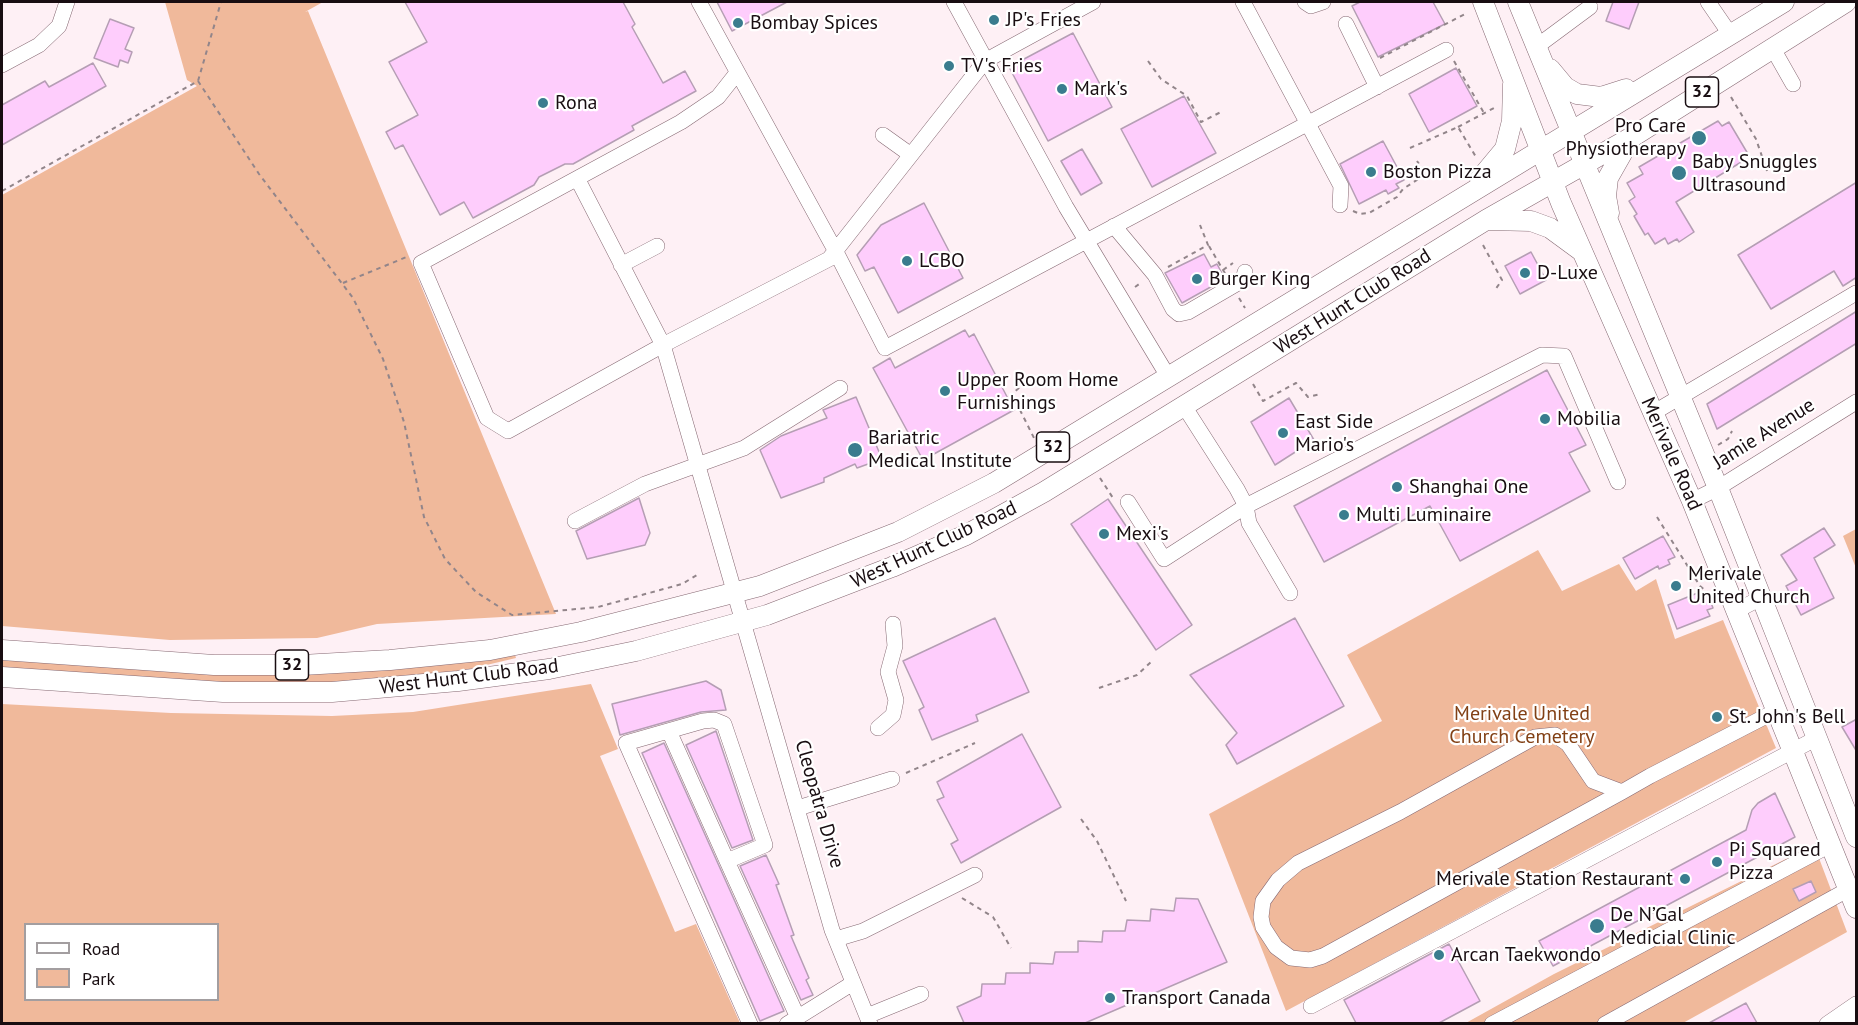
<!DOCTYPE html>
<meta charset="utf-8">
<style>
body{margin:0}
#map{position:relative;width:1858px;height:1025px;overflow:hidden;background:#fef0f5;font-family:"PT Sans",sans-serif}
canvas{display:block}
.frame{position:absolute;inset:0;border:3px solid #180d11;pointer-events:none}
.legend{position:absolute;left:24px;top:923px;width:195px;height:78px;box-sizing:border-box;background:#fff;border:2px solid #a39ea0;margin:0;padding:8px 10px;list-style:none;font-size:18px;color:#180d11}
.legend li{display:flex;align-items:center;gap:12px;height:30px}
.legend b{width:30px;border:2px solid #a39ea0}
</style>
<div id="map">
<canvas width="1858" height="1025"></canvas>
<div class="frame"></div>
<ul class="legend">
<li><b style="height:8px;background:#fff"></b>Road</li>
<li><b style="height:16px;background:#f0b99b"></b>Park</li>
</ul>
</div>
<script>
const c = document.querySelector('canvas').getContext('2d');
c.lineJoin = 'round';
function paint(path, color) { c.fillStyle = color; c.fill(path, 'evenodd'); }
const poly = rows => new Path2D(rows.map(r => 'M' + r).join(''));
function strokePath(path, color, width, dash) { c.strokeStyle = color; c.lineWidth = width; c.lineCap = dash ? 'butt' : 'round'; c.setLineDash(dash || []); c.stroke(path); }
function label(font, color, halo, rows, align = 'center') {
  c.font = font + ' "PT Sans",sans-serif'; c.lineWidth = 4.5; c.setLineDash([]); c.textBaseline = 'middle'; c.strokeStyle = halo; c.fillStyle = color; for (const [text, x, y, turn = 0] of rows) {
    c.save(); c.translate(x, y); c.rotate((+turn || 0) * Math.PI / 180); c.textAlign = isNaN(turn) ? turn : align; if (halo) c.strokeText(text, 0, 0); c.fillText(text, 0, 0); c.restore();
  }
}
paint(poly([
 [165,2,323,2,305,12,308,11,556,614,377,624,317,638,170,640,2,626,2,195,197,86,187,80],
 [1856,529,1856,568,1843,536],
 [1538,550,1562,591,1619,564,1636,591,1656,579,1675,639,1723,620,1776,748,1286,1011,1209,814,1382,721,1347,655],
 [515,655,516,658,457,672,345,682,227,683,2,668,2,659,268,674,319,674],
 [591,684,618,749,600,756,675,932,696,924,740,1023,2,1023,2,704,171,713,332,716,413,712],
 [26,924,218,924,218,1000,26,1000],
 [1814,845,1847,932,1683,1023,1464,1024,1554,974]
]), '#f0b99b');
const building = poly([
 [405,2,623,2,635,24,632,27,663,83,685,71,696,91,632,126,634,130,573,164,565,164,539,177,534,185,473,218,464,202,440,215,403,145,395,149,386,132,418,115,389,62,427,42,405,2],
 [717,2,787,2,732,31,717,2],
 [1360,2,1433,2,1445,24,1378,57,1352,6,1360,2],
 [1613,2,1639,2,1629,29,1606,21,1613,2],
 [110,19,134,28,125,49,132,52,128,63,120,60,118,67,94,58,110,19],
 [1073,33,1112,107,1048,141,1009,67,1073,33],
 [93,63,106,86,2,145,2,105,45,81,49,87,93,63],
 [1456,68,1477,106,1429,132,1409,94,1456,68],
 [1184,96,1216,153,1152,187,1121,129,1184,96],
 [1718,121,1722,126,1729,122,1748,154,1741,158,1743,161,1676,202,1694,232,1679,242,1677,239,1668,244,1665,238,1655,244,1648,233,1645,235,1634,216,1637,214,1629,201,1635,197,1627,183,1643,174,1639,167,1718,121],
 [1383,141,1404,180,1396,184,1399,188,1388,194,1386,190,1359,204,1340,164,1383,141],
 [1082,149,1102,183,1081,195,1061,161,1082,149],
 [1857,182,1857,277,1843,286,1834,271,1771,309,1738,255,1857,182],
 [924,203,963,278,898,313,874,267,865,271,857,255,881,225,924,203],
 [1531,252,1546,280,1520,294,1505,266,1531,252],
 [1204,254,1211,267,1217,264,1225,279,1182,303,1165,273,1204,254],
 [1857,311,1857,343,1717,429,1707,404,1857,311],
 [965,330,969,337,974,334,1014,410,923,460,873,368,890,358,895,368,965,330],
 [1547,370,1586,445,1569,453,1590,491,1460,561,1430,506,1324,562,1294,506,1547,370],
 [856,397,882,459,857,468,855,464,824,478,824,482,781,498,760,450,781,436,827,418,823,410,856,397],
 [1289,398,1314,440,1275,465,1251,422,1289,398],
 [639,498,650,533,645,545,587,559,576,531,639,498],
 [1108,499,1192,625,1156,650,1071,524,1108,499],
 [1824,528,1835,545,1814,558,1834,598,1801,615,1786,586,1797,580,1781,555,1824,528],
 [1663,536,1675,557,1668,560,1670,564,1659,569,1658,566,1635,579,1623,558,1663,536],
 [1700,592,1702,598,1708,595,1713,608,1707,610,1710,616,1677,629,1668,605,1700,592],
 [995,618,1029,692,976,715,978,721,932,740,919,710,924,707,903,661,995,618],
 [1295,618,1344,706,1237,764,1226,745,1237,733,1190,675,1295,618],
 [706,681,721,690,726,710,701,712,620,735,612,704,706,681],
 [1857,719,1857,752,1842,727,1857,719],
 [716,731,753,840,732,848,686,745,716,731],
 [1022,734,1061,807,961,863,951,844,958,840,937,800,944,797,937,782,1022,734],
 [664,743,784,1011,760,1021,642,753,664,743],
 [1775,793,1795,837,1553,966,1539,941,1746,830,1752,810,1758,803,1775,793],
 [766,855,779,884,776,885,794,935,791,936,809,978,806,980,813,995,801,1000,740,866,766,855],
 [1811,881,1816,892,1799,901,1793,889,1811,881],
 [1176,898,1198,899,1227,962,1085,1023,964,1023,957,1007,981,996,982,984,1005,984,1006,973,1030,973,1030,963,1053,964,1055,952,1078,952,1078,941,1102,942,1103,931,1125,931,1127,920,1150,921,1151,909,1174,911,1176,898],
 [1449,944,1480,1001,1439,1023,1356,1023,1344,1000,1449,944],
 [1746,1003,1757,1023,1709,1023,1746,1003]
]);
paint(building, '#fecdfc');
strokePath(building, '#b59eb4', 1.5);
const minor = poly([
 [699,2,835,250,885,348,1446,50],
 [954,2,1066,207,1169,378],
 [1243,2,1341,186,1340,205],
 [1305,2,1311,6,1323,2],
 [1708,2,1730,34],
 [1346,24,1377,87],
 [1536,47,1590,7],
 [1772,47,1793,84],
 [2,65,39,45,59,26,67,2],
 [737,73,718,97,681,122,421,263,487,418,508,431,663,345,829,259,985,61,1093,2],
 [883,135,911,155],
 [578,180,663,345,832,930,870,1024],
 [1114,226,1155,275,1173,309,1179,314,1188,312,1243,280,1245,272],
 [621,265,657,246],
 [1184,406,1237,489,1246,506,1249,523,1290,593],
 [1653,413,1856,293],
 [1692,501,1718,488,1856,402],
 [1128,502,1164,559,1246,506,1542,355,1564,356,1618,482],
 [575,521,645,484,744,448,840,388],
 [1736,611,1759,599],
 [878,728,893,715,896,700,888,672,895,646,893,624],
 [669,731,727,861],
 [1622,792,1593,781,1568,744,1555,735,1535,737,1400,812,1298,863,1278,880,1263,901,1261,917,1263,927,1276,947,1291,958,1310,960,1323,956,1622,792,1650,776,1776,711],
 [798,808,892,779],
 [836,939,863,931,975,875],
 [1311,1006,1817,738],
 [867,1016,921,994],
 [750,1024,626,743,703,721,714,720,724,724,765,845,727,861,798,1018],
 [787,1024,853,983],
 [1492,1024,1830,845],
 [1605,1024,1849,889],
 [1827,1024,1856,1004]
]);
const major = poly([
 [1483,2,1561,203,1692,501,1856,908],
 [1518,2,1718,488,1856,837],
 [1550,69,1565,87,1577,94,1601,97,1626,89],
 [1480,179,1505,149,1512,121,1513,84],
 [1609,213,1606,196,1608,178,1629,141],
 [1489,220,1531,221,1550,228,1580,250],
 [2,650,214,665,302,665,390,660,490,650,581,632,760,586,898,532,994,483,1784,2],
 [2,677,223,692,332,692,458,681,549,669,636,651,767,615,892,567,966,535,1044,492,1486,220,1632,137,1846,2],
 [1844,1024,1856,1022]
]);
strokePath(minor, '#866973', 16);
strokePath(major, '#866973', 21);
strokePath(poly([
 [1380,58,1465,14],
 [1148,61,1161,79,1187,96,1201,122,1221,112],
 [1454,61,1484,113],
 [198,81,259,174,353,298,383,359,404,422,424,517,445,559,476,592,512,615,598,607,682,584,697,575],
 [1731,97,1756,139,1767,171],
 [1458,127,1494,108],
 [1410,148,1458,127,1476,157],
 [2,191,198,81,221,2],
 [1353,211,1360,214,1369,213,1397,197,1403,189,1426,174,1417,161],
 [1483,245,1502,280,1495,290],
 [1209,246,1226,275],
 [1168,267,1208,245,1200,225],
 [1223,270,1233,263],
 [343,283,409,256],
 [1135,287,1142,282],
 [1239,298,1245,308],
 [1026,382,1012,394,1034,438],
 [1253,384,1263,401,1296,383,1308,397,1321,394],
 [1718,445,1728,439,1732,431],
 [1100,478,1113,498],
 [1657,517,1700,586,1712,596],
 [1099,688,1137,675,1151,662],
 [906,773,975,743],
 [1081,819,1097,841,1126,901],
 [962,898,993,917,1011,948]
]), '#92858a', 2, [4.5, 4.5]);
strokePath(minor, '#fff', 15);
strokePath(major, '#fff', 20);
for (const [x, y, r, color] of [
 [994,20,6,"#3a7c8e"],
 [738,23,6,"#3a7c8e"],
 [949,66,6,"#3a7c8e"],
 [1062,89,6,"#3a7c8e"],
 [543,103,6,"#3a7c8e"],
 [1699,138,8,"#3a7c8e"],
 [1371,172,6,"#3a7c8e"],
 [1679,173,8,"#3a7c8e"],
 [907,261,6,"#3a7c8e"],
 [1525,273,6,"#3a7c8e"],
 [1197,279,6,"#3a7c8e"],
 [945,391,6,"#3a7c8e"],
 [1545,419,6,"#3a7c8e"],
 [1283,433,6,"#3a7c8e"],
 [855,450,8,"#3a7c8e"],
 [1397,487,6,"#3a7c8e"],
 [1344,515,6,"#3a7c8e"],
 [1104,534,6,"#3a7c8e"],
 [1676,586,6,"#3a7c8e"],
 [1717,717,6,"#3a7c8e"],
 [1717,862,6,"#3a7c8e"],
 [1685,879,6,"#3a7c8e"],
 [1597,926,8,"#3a7c8e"],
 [1439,955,6,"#3a7c8e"],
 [1110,998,6,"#3a7c8e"]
]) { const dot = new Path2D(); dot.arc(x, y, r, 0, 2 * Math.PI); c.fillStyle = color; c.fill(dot); strokePath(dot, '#fff', 2); }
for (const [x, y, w] of [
 [1702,92,33],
 [1053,447,33],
 [292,665,33]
]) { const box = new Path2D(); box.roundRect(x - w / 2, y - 15, w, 30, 4.5); c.fillStyle = '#fff'; c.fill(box); strokePath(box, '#180d11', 1.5); }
label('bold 18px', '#180d11', null, [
 ["32",1702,92],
 ["32",1053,447],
 ["32",292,665]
]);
label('20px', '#180d11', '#fff', [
 ["JP's Fries",1006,20],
 ["Bombay Spices",750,23],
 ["TV's Fries",961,66],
 ["Mark's",1074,89],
 ["Rona",555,103],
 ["Pro Care",1686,126,"right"],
 ["Physiotherapy",1686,149,"right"],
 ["Baby Snuggles",1692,162],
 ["Ultrasound",1692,185],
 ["Boston Pizza",1383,172],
 ["LCBO",919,261],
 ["D-Luxe",1537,273],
 ["Burger King",1209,279],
 ["Upper Room Home",957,380],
 ["Furnishings",957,403],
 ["Mobilia",1557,419],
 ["East Side",1295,422],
 ["Mario's",1295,445],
 ["Bariatric",868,438],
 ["Medical Institute",868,461],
 ["Shanghai One",1409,487],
 ["Multi Luminaire",1356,515],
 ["Mexi's",1116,534],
 ["Merivale",1688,574],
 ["United Church",1688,597],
 ["St. John's Bell",1729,717],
 ["Pi Squared",1729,850],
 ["Pizza",1729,873],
 ["Merivale Station Restaurant",1673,879,"right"],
 ["De N’Gal",1610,915],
 ["Medicial Clinic",1610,938],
 ["Arcan Taekwondo",1451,955],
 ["Transport Canada",1122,998]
], 'left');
label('20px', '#180d11', '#fff', [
 ["West Hunt Club Road",1353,302,-32],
 ["Jamie Avenue",1764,434,-32],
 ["Merivale Road",1671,454,66],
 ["West Hunt Club Road",934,545,-25],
 ["West Hunt Club Road",469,677,-7],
 ["Cleopatra Drive",819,804,74]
]);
label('20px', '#824015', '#fff', [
 ["Merivale United",1522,714],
 ["Church Cemetery",1522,737]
]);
</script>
